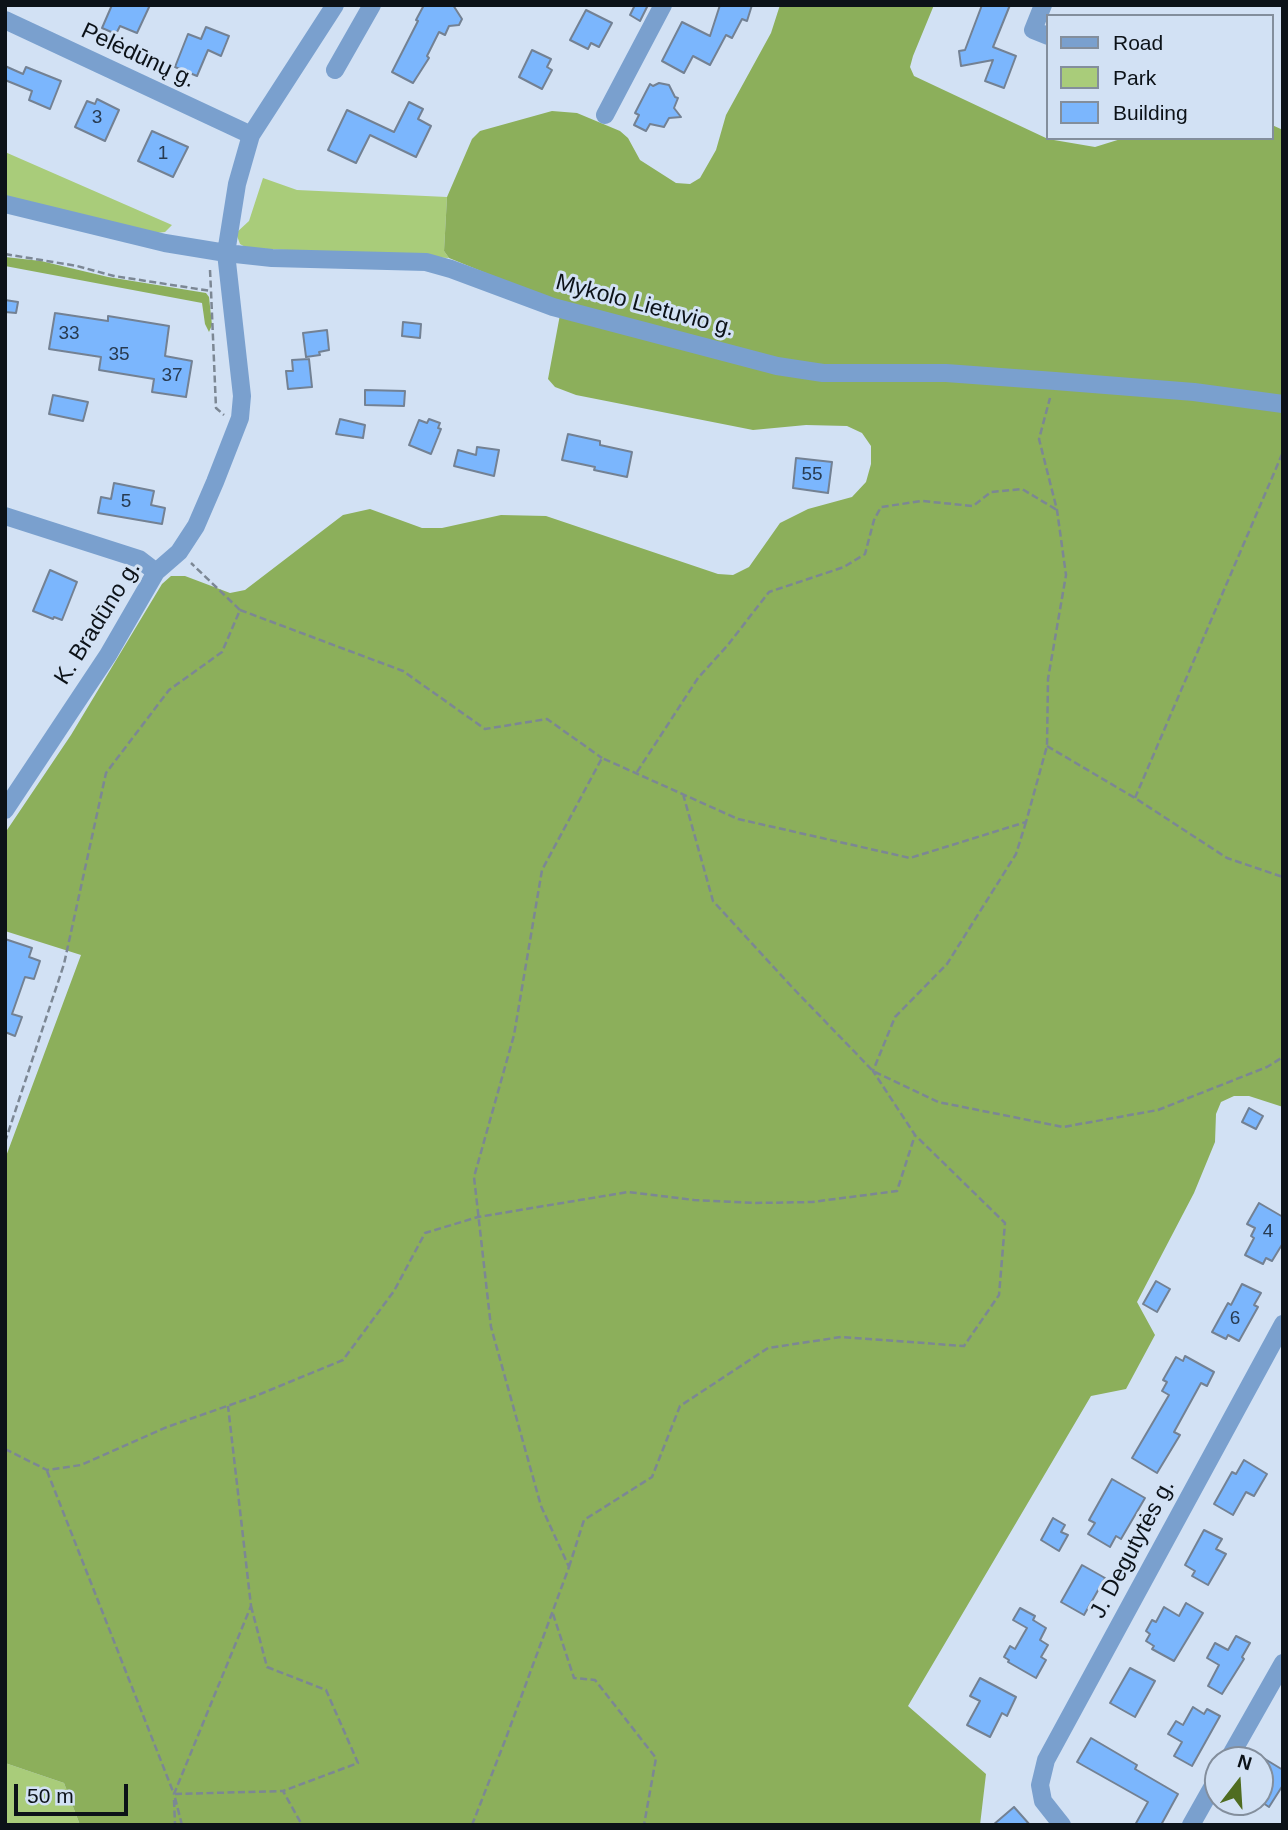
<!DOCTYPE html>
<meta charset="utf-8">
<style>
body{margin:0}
#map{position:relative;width:1288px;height:1830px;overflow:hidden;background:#d2e1f4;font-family:Arial,sans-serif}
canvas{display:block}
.frame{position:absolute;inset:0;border:7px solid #0c1218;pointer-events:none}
.legend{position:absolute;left:1046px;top:14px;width:228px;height:126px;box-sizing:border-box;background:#d2e1f4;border:2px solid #838e9c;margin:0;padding:9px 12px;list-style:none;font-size:21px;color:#0c1218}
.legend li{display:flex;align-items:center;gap:14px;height:35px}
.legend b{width:35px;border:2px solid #838e9c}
.north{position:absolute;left:1204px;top:1746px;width:70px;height:70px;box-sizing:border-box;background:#d2e1f4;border:2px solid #838e9c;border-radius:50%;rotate:17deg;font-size:19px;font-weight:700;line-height:28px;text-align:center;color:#0c1218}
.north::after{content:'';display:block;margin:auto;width:24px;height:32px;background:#4f6c20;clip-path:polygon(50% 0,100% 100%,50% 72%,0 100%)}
.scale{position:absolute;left:14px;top:1784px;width:114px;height:32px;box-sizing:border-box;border:4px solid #0c1218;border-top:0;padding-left:9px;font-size:21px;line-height:24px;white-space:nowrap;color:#0c1218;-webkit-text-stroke:5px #d2e1f4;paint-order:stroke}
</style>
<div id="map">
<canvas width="1288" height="1830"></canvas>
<div class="frame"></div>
<ul class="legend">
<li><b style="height:9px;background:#7aa0ce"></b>Road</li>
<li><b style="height:19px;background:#a9cc7a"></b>Park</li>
<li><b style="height:19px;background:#7bb6fd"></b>Building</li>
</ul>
<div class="north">N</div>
<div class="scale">50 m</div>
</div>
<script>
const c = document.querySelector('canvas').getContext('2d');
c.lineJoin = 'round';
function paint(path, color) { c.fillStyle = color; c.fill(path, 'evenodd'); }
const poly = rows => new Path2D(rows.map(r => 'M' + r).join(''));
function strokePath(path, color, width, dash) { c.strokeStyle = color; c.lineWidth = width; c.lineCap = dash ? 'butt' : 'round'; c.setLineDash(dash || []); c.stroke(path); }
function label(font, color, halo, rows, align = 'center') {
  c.font = font + ' Arial,sans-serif'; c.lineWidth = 6; c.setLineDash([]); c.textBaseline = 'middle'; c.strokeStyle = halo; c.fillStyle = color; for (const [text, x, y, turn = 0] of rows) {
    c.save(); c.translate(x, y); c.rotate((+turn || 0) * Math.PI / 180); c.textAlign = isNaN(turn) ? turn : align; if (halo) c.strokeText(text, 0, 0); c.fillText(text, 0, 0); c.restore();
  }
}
paint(poly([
 [5,152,172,225,165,232,156,233,5,197],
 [263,178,297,190,447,197,444,251,449,258,247,248,240,244,236,233,249,221],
 [5,1763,64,1783,80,1825,5,1825]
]), '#a9cc7a');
paint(poly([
 [780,5,934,5,913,56,910,67,914,76,1048,139,1095,147,1124,138,1272,138,1272,125,1283,130,1283,1107,1249,1096,1234,1096,1221,1102,1216,1114,1215,1142,1194,1193,1137,1302,1155,1335,1126,1389,1091,1396,908,1706,986,1774,980,1825,80,1825,64,1783,5,1763,5,1159,81,955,5,931,5,833,71,735,162,584,171,576,185,576,230,593,245,590,343,515,370,509,422,528,442,528,501,515,546,516,718,574,733,575,749,567,780,523,808,509,852,497,866,482,871,464,871,446,862,433,847,426,806,425,753,430,576,395,555,387,548,379,562,304,449,258,444,251,447,197,472,139,480,131,552,111,577,113,620,131,628,138,640,160,676,183,690,184,700,178,716,150,726,115,771,33],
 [5,257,41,261,108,277,206,293,209,297,212,325,209,332,205,324,202,303,5,266]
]), '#8caf5b');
const building = poly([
 [112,5,150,5,137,33,120,26,116,34,102,28,112,5],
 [424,5,453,5,462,19,459,25,449,26,445,35,439,32,427,56,429,58,413,83,392,72,418,21,416,20,424,5],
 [635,5,648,5,640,21,630,15,635,5],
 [720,5,752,5,747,21,742,19,732,38,726,35,710,65,693,56,684,73,662,61,682,22,710,36,720,5],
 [982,5,1010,5,993,47,1016,56,1004,88,985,81,993,60,961,66,959,51,965,50,982,5],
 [586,10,612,23,599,47,591,43,588,49,570,40,586,10],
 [206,27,229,36,221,56,208,50,197,76,175,67,188,34,201,39,206,27],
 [532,50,551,59,547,67,552,70,542,89,519,77,532,50],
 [5,66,23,74,26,67,61,81,50,109,29,100,32,91,5,80,5,66],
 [659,83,669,85,675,97,678,98,674,108,681,117,669,118,664,127,650,124,646,131,634,125,639,115,635,113,650,84,653,86,659,83],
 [97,99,119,110,105,141,75,127,87,101,95,104,97,99],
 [409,102,423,109,418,119,431,126,416,157,370,135,356,163,328,150,347,110,394,132,409,102],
 [152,131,188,147,173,177,138,161,152,131],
 [5,300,18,302,16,313,5,312,5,300],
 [55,313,108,321,108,316,169,326,165,356,192,361,186,397,152,392,154,379,99,370,101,357,49,349,55,313],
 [403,322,421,324,420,338,402,336,403,322],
 [327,330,329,350,319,352,320,355,306,357,303,333,327,330],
 [309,359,312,387,288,389,286,371,293,371,292,360,309,359],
 [365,390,405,391,404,406,365,405,365,390],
 [53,395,88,402,83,421,49,414,53,395],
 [340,419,365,425,363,438,336,434,340,419],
 [429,419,440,423,438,428,441,429,431,454,409,445,419,420,427,423,429,419],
 [568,434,600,441,600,445,632,452,627,477,594,470,595,467,562,460,568,434],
 [477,447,499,450,494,476,454,466,458,450,476,455,477,447],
 [796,458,832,462,828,493,793,488,796,458],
 [114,483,154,491,151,505,165,508,162,524,98,513,101,497,111,499,114,483],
 [50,570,77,582,62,620,54,617,53,619,33,611,50,570],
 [5,939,32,948,29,957,40,961,34,979,25,977,12,1014,22,1017,15,1036,5,1032,5,939],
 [1249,1108,1263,1116,1256,1129,1242,1122,1249,1108],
 [1259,1203,1283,1217,1283,1243,1272,1261,1266,1258,1263,1264,1245,1255,1254,1238,1251,1236,1255,1228,1247,1224,1259,1203],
 [1156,1281,1170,1289,1157,1312,1143,1304,1156,1281],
 [1242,1284,1261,1293,1254,1305,1258,1307,1239,1341,1228,1335,1226,1339,1212,1332,1228,1303,1231,1305,1242,1284],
 [1185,1356,1214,1372,1207,1386,1201,1383,1174,1432,1180,1435,1157,1473,1132,1458,1169,1395,1162,1391,1167,1382,1163,1380,1176,1357,1183,1361,1185,1356],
 [1244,1460,1267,1474,1254,1496,1246,1492,1233,1515,1214,1504,1232,1472,1236,1474,1244,1460],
 [1112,1479,1145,1498,1121,1539,1116,1536,1110,1547,1088,1534,1095,1523,1089,1520,1112,1479],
 [1053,1518,1065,1525,1061,1532,1068,1535,1059,1551,1041,1540,1053,1518],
 [1204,1530,1222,1539,1216,1549,1226,1554,1208,1585,1192,1576,1195,1571,1185,1565,1204,1530],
 [1082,1565,1105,1578,1084,1615,1061,1602,1082,1565],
 [1186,1603,1203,1613,1174,1661,1152,1649,1154,1646,1146,1641,1150,1634,1146,1631,1152,1620,1156,1622,1164,1607,1179,1616,1186,1603],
 [1020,1608,1035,1616,1033,1620,1046,1628,1040,1640,1048,1645,1041,1657,1046,1660,1036,1678,1008,1662,1009,1660,1004,1657,1010,1646,1015,1649,1027,1628,1013,1620,1020,1608],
 [1236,1636,1250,1643,1242,1657,1244,1659,1222,1694,1208,1686,1219,1665,1207,1658,1215,1643,1228,1650,1236,1636],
 [1130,1668,1155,1681,1135,1717,1110,1703,1130,1668],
 [980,1678,1016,1697,1007,1716,1002,1713,990,1737,967,1725,980,1701,970,1696,980,1678],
 [1193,1707,1204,1714,1207,1709,1220,1716,1192,1766,1174,1756,1182,1742,1168,1734,1176,1721,1183,1725,1193,1707],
 [1091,1738,1137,1765,1135,1769,1178,1794,1161,1825,1135,1825,1148,1802,1077,1762,1091,1738],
 [1260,1756,1283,1770,1283,1785,1269,1807,1260,1801,1260,1756],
 [1014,1807,1030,1825,993,1825,1014,1807]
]);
paint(building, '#7bb6fd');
strokePath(building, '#738193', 2);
strokePath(poly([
 [5,254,77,266,114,276,211,291,216,408,224,415],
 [210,270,211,291],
 [240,610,403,671,485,729,547,719,602,758],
 [1047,746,1135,798,1227,858,1283,877],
 [637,772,698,678,727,646,769,592,844,567,865,554,874,520,881,507,922,501,973,506,991,492,1022,489,1057,510],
 [683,794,713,901,791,986,873,1071,938,1102,1063,1127,1158,1110,1267,1067,1283,1057],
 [1135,798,1283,452],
 [5,1142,64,964,106,773,169,690,222,652,240,610,191,563],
 [5,1449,47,1470,81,1465,167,1427,253,1397,343,1360,394,1291,425,1233,478,1217,628,1192,694,1200,755,1203,812,1202,897,1191,915,1135,873,1071,895,1017,947,964,1016,854,1026,822],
 [47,1471,174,1794],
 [569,1567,584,1520,652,1477,680,1406,768,1348,841,1337,964,1346,999,1295,1005,1223,916,1136],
 [251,1606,267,1667,326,1690,358,1763,283,1791],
 [553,1614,574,1678,595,1680,656,1758,644,1825],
 [175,1794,283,1791,302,1825],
 [174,1800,175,1825],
 [182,1825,174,1794,251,1606,228,1406],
 [472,1825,506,1738,569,1567,541,1506,491,1327,474,1177,514,1035,542,870,602,758,738,819,910,858,1026,822,1047,746,1048,679,1066,575,1057,510,1039,439,1050,398]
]), '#7c8794', 2.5, [7, 3.5]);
strokePath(poly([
 [1043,5,1033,30,1048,36],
 [5,20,251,135],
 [335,70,372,5],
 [605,115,663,5],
 [5,204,165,243,226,253,272,258,426,262,451,269,553,307,777,366,823,373,946,373,1055,381,1194,392,1283,404],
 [5,516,139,559,156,572],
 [5,810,108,655,156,572,179,552,196,526,215,482,240,418,242,396,226,253,237,184,251,135,335,5],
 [1228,1760,1283,1663],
 [1062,1825,1043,1801,1040,1785,1046,1760,1283,1324],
 [1191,1825,1218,1777]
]), '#7aa0ce', 18);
label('19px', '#283b51', null, [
 ["3",97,118],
 ["1",163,154],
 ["33",69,334],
 ["35",119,355],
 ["37",172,376],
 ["55",812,475],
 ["5",126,502],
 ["4",1268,1232],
 ["6",1235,1319]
]);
label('23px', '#0c1218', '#d2e1f4', [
 ["Pelėdūnų g.",138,56,25],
 ["Mykolo Lietuvio g.",645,306,15],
 ["K. Bradūno g.",98,623,-58],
 ["J. Degutytės g.",1133,1549,-62]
]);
</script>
